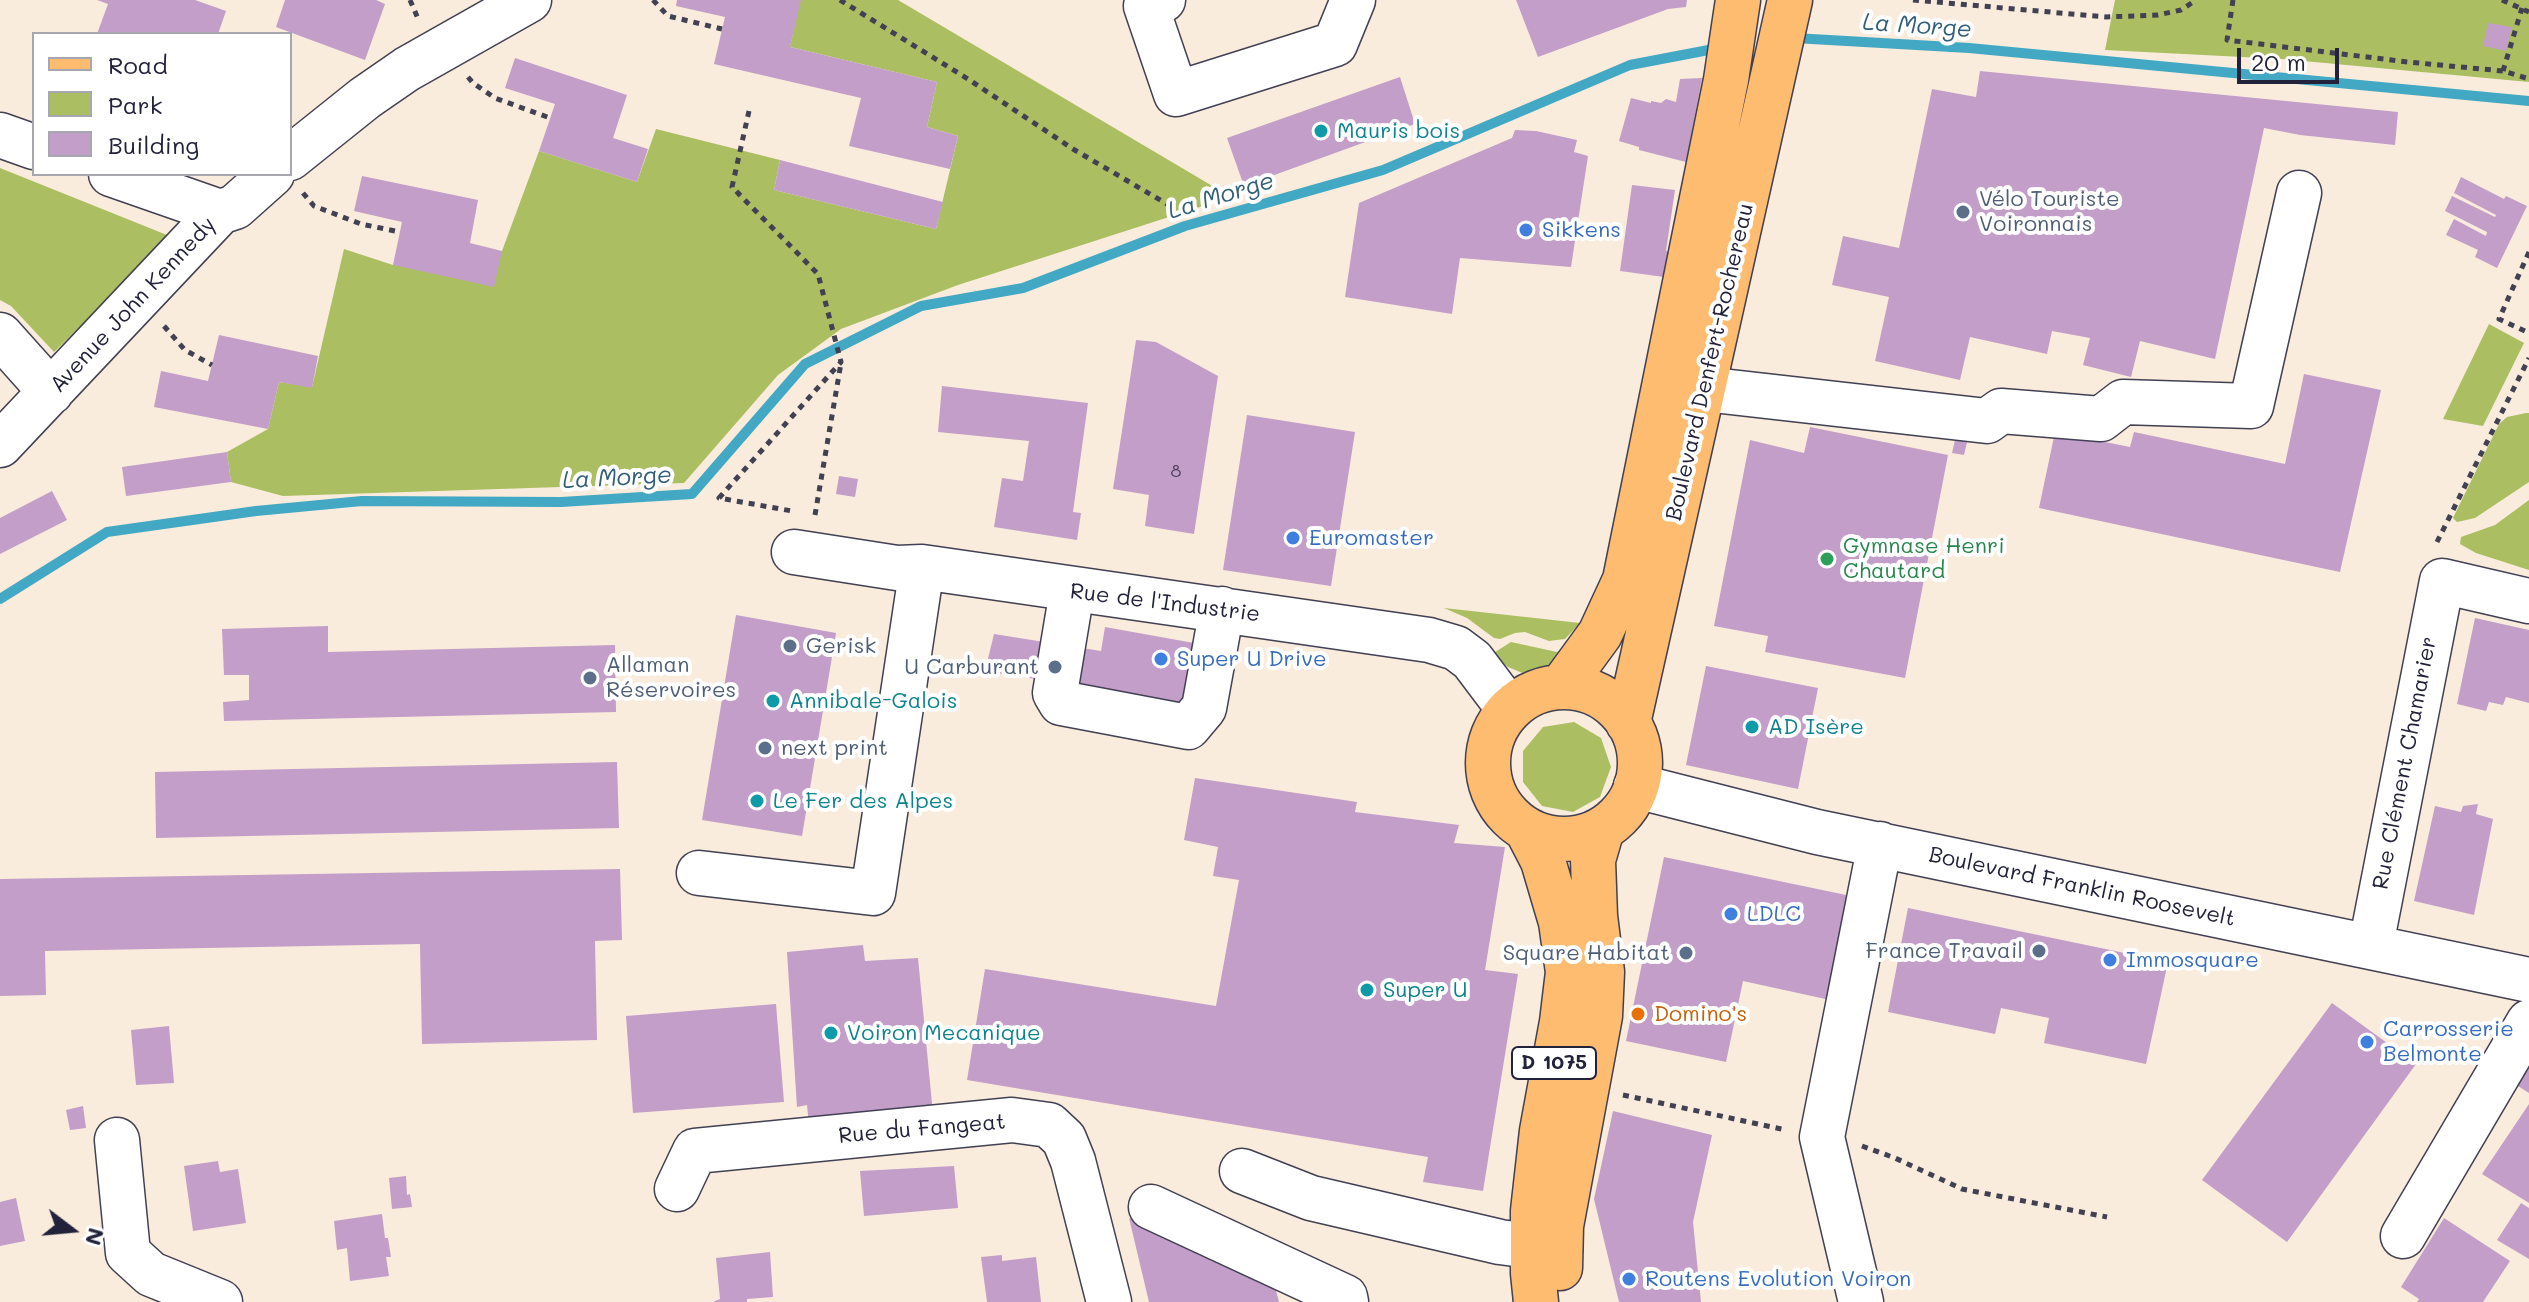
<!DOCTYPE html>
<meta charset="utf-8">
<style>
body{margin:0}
#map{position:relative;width:2529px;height:1302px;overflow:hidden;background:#f9ecdc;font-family:Mali,sans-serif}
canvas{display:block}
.legend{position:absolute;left:32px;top:32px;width:260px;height:144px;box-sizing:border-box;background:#fff;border:2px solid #a7a7b1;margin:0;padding:10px 14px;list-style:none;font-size:24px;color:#22223b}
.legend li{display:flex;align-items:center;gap:16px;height:40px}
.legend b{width:40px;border:2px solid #a7a7b1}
.north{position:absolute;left:32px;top:1190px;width:80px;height:80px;-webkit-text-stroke:6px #fff;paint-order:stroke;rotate:106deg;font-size:22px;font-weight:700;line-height:32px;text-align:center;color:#22223b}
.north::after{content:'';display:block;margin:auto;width:28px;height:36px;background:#22223b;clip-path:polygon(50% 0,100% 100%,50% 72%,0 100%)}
.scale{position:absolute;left:2237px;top:48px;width:102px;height:36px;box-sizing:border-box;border:4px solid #22223b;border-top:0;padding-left:10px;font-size:24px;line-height:28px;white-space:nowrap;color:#22223b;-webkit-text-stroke:6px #fff;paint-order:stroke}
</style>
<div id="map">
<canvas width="2529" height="1302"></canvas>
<ul class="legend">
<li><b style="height:10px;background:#febc70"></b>Road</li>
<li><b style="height:22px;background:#acbe62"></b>Park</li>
<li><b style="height:22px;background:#c39ec8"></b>Building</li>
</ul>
<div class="north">N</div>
<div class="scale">20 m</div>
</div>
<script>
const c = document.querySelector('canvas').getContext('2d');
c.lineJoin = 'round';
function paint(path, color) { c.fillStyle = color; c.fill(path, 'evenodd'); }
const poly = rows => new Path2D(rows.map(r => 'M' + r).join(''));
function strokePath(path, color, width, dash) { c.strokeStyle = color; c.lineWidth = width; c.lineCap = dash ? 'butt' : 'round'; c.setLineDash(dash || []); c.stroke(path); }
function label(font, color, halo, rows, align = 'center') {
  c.font = font + ' Mali,sans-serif'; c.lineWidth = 8; c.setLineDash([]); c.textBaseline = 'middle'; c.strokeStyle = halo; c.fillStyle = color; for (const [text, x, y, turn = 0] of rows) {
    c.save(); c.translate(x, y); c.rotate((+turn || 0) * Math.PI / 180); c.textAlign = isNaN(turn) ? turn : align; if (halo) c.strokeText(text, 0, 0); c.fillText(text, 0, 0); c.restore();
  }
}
paint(poly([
 [800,0,898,0,1231,197,958,285,841,329,778,375,684,483,283,496,231,482,227,452,268,429,279,382,312,387,344,249,393,265,502,251,539,151,637,182,656,129,780,160,774,190,936,229,958,136,927,127,937,82,790,47],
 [2115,0,2529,0,2529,82,2282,59,2105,50],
 [0,168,172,237,54,352,11,306,0,300],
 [2489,324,2524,343,2483,426,2443,419],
 [2526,413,2529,413,2529,482,2475,518,2457,522,2453,518,2499,424,2507,417],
 [2529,500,2529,570,2476,553,2460,544,2461,537,2495,525],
 [1444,608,1580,623,1565,639,1549,641,1525,632,1515,633,1500,639,1494,638,1467,618],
 [1511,642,1557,652,1581,642,1554,668,1525,674,1508,667,1492,654],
 [1574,722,1601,738,1611,767,1600,797,1573,812,1542,806,1523,782,1523,751,1543,727]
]), '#acbe62');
strokePath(poly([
 [1794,38,1969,48,2529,101],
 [0,599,107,532,256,511,362,501,561,502,692,494,805,364,921,306,1023,288,1185,226,1383,170,1630,65,1719,48]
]), '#43a8c3', 10);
paint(poly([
 [97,0,195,0,226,11,218,34,97,34,108,4],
 [285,0,376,0,385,4,365,60,276,27],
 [677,0,801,0,790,47,937,82,927,127,958,136,950,169,849,146,861,98,714,64,725,17,676,6],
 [1516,0,1687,0,1686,7,1668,9,1538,57],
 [2488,23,2512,27,2506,51,2483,46],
 [515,58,627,95,613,138,648,149,637,182,539,151,555,104,505,88],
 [1980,71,2398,112,2395,145,2300,135,2264,128,2215,359,2140,341,2131,377,2083,365,2090,338,2052,331,2047,354,1970,337,1960,380,1875,361,1889,297,1832,285,1843,236,1899,248,1932,89,1976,97],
 [1400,77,1415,124,1244,186,1227,138],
 [1702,78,1686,162,1639,150,1639,147,1619,141,1631,98,1651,103,1651,101,1661,103,1666,99,1676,102,1680,79],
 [1515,130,1536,131,1577,140,1574,152,1588,156,1571,267,1460,258,1452,314,1345,297,1359,203,1512,138],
 [780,160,943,202,936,229,774,190],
 [362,176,478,200,470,243,502,251,494,287,393,265,402,222,354,211],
 [2461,177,2504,199,2506,196,2527,206,2497,268,2475,257,2478,250,2446,235,2454,219,2486,236,2487,232,2445,211,2452,196,2495,217,2496,215,2454,193],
 [1632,185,1675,190,1666,251,1670,252,1664,277,1620,271],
 [219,335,318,356,312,388,279,382,268,429,154,407,161,371,208,381],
 [1136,340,1156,342,1218,376,1194,534,1145,526,1149,495,1113,489],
 [2304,374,2381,390,2340,572,2039,508,2055,432,2130,447,2134,432,2285,464],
 [942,386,1088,403,1073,512,1081,513,1077,540,994,527,1002,478,1023,481,1029,441,938,432],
 [1247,415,1355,432,1331,586,1223,570],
 [1810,427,1948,455,1905,678,1765,652,1768,636,1714,626,1750,440,1804,453],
 [1957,431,1969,434,1964,455,1952,453],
 [227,452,231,482,126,496,122,467],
 [839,476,858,479,855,497,836,494],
 [52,491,67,520,0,554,0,518],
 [736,615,836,633,802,836,702,820],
 [2475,618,2529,630,2529,703,2506,697,2503,705,2489,702,2486,711,2457,704],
 [328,626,328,652,615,645,616,712,224,721,223,702,249,700,249,675,224,675,222,629],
 [1105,627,1205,645,1193,711,1094,688,985,671,994,634,1101,651],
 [1706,666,1818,688,1798,789,1686,765],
 [617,762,619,828,156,838,155,772],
 [1195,778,1357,802,1355,812,1459,825,1454,843,1505,847,1485,970,1518,974,1483,1191,1423,1182,1428,1157,967,1080,985,969,1216,1006,1239,880,1213,876,1218,847,1184,840],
 [2478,804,2476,814,2493,819,2474,915,2414,901,2435,806,2461,812,2463,806],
 [1664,857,1851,896,1830,1000,1743,981,1726,1062,1626,1041],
 [620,869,622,940,595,941,597,1040,422,1044,420,944,45,951,46,995,0,996,0,879],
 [1908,908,2168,962,2146,1064,2044,1043,2049,1018,2001,1008,1995,1034,1888,1012],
 [863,945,865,961,918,958,933,1114,809,1125,807,1105,797,1107,787,952],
 [2332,1003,2416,1064,2287,1242,2202,1180],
 [776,1004,784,1102,633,1113,626,1016],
 [169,1026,174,1083,136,1085,131,1030],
 [2529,1059,2529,1093,2513,1083],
 [2529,1104,2529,1203,2482,1174],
 [83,1106,86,1128,70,1130,66,1110],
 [1613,1111,1712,1135,1693,1222,1701,1302,1619,1302,1594,1199],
 [218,1161,220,1172,238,1169,246,1223,193,1231,184,1166],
 [954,1166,958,1208,864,1216,860,1171],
 [406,1176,407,1195,410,1194,412,1207,392,1209,389,1178],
 [16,1198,25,1241,0,1246,0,1202],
 [2521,1203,2529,1208,2529,1259,2497,1240],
 [382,1214,385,1238,388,1238,391,1257,386,1257,389,1276,350,1281,347,1248,337,1250,334,1221],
 [1129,1218,1274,1283,1279,1302,1149,1302],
 [2444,1218,2510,1261,2483,1302,2417,1302,2419,1299,2401,1287],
 [770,1252,773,1297,747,1299,747,1302,713,1302,720,1299,716,1258],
 [1002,1255,1002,1261,1036,1257,1041,1302,987,1302,981,1257]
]), '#c39ec8');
const minor = poly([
 [1163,0,1146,6,1176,94,1335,44,1353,0],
 [0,135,34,147],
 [290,158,365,98,407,69,529,0],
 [111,174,220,212],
 [0,335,51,392],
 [1704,389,1987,421,2001,411,2101,419,2123,402,2251,406,2299,193],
 [0,445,220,212,235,207,272,174],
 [794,552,897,568,922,567,1429,640,1456,648,1472,660,1509,709],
 [1072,591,1055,693,1061,703,1188,727,1204,708,1222,609],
 [1636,786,1817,832,2529,980],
 [699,873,873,893,922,567],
 [2371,945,2442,581,2529,601],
 [117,1140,128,1253,151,1274,220,1302],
 [1242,1171,1311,1198,1500,1242,1560,1250],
 [677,1189,695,1151,1012,1120,1049,1125,1064,1139,1073,1161,1109,1302],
 [1151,1207,1345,1297,1346,1302],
 [2403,1236,2529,1022],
 [1861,1302,1822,1137,1880,844]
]);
const major = poly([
 [1562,686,1600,634,1625,580,1726,80,1738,0],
 '1488 763a76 76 0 1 1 152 0a76 76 0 1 1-152 0Z',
 [1628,723,1790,0],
 [1527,830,1543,861,1561,922,1568,972,1562,1022,1542,1131,1533,1211,1533,1273,1536,1302],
 [1560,1268,1561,1226,1600,1016,1602,972,1595,916,1593,860,1602,829]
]);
strokePath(minor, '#424053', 47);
strokePath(major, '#424053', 47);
strokePath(poly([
 [410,0,419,21],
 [653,0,668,16,722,29],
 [840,0,968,79,1073,149,1167,204],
 [1913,0,2106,17,2158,15,2181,10,2196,0],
 [2233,0,2227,40,2408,62,2503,71,2529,79],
 [2502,0,2529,12],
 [2503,71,2522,8],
 [468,77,473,83,495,98,550,118],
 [749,111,732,187,818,274,841,362,719,498,792,511],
 [303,193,314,206,361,224,400,232],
 [2529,252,2499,319,2529,333],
 [164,326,185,350,212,365],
 [815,515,841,363],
 [2437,542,2529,358],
 [1623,1095,1786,1130],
 [1862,1146,1895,1158,1962,1189,2107,1217]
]), '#424053', 5, [6, 6]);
strokePath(minor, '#fff', 44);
strokePath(major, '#febc70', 44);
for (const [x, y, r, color] of [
 [1321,131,8,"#0f9aa8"],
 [1963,212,8,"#5c6f8a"],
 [1526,230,8,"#3f7fe0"],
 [1293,538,8,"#3f7fe0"],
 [1827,559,8,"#2e9e5b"],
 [790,646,8,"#5c6f8a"],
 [1161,659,8,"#3f7fe0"],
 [1055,667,8,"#5c6f8a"],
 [590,678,8,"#5c6f8a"],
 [773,701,8,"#0f9aa8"],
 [1752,727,8,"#0f9aa8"],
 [765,748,8,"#5c6f8a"],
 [757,801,8,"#0f9aa8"],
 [1731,914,8,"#3f7fe0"],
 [2039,951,8,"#5c6f8a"],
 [1686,953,8,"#5c6f8a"],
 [2110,960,8,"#3f7fe0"],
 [1367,990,8,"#0f9aa8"],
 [1638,1014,8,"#e8710a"],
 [831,1033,8,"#0f9aa8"],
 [2367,1042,8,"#3f7fe0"],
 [1629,1279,8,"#3f7fe0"]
]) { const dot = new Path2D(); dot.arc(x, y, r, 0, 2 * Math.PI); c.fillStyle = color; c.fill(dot); strokePath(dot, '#fff', 3); }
label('18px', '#4a415e', null, [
 ["8",1176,471]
]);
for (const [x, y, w] of [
 [1554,1063,84]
]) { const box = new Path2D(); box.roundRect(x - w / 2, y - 16, w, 32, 6); c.fillStyle = '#fff'; c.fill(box); strokePath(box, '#22223b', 2); }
label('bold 20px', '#22223b', null, [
 ["D 1075",1554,1063]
]);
label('22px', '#0d838f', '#fff', [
 ["Mauris bois",1337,131],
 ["Annibale-Galois",789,701],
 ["AD Isère",1768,727],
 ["Le Fer des Alpes",773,801],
 ["Super U",1383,990],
 ["Voiron Mecanique",847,1033]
], 'left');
label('22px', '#4e5e75', '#fff', [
 ["Vélo Touriste",1979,199],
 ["Voironnais",1979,224],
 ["Gerisk",806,646],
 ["Allaman",606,665],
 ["Réservoires",606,690],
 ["U Carburant",1039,667,"right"],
 ["next print",781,748],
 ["France Travail",2023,951,"right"],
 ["Square Habitat",1670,953,"right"]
], 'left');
label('22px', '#366cbe', '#fff', [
 ["Sikkens",1542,230],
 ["Euromaster",1309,538],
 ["Super U Drive",1177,659],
 ["LDLC",1747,914],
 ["Immosquare",2126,960],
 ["Carrosserie",2383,1029],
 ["Belmonte",2383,1054],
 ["Routens Evolution Voiron",1645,1279]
], 'left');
label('22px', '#22223b', '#fff', [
 ["Avenue John Kennedy",133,305,-47],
 ["Boulevard Denfert-Rochereau",1710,362,-77],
 ["Rue de l'Industrie",1165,603,7],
 ["Rue Clément Chamarier",2405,763,-79],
 ["Boulevard Franklin Roosevelt",2082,887,12],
 ["Rue du Fangeat",922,1129,-5]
]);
label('22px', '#27864d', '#fff', [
 ["Gymnase Henri",1843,546],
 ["Chautard",1843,571]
], 'left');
label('22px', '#c56008', '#fff', [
 ["Domino's",1654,1014]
], 'left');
label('italic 24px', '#315e78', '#fff', [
 ["La Morge",1917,26,4],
 ["La Morge",1221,196,-17],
 ["La Morge",617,478,-3]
]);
</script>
